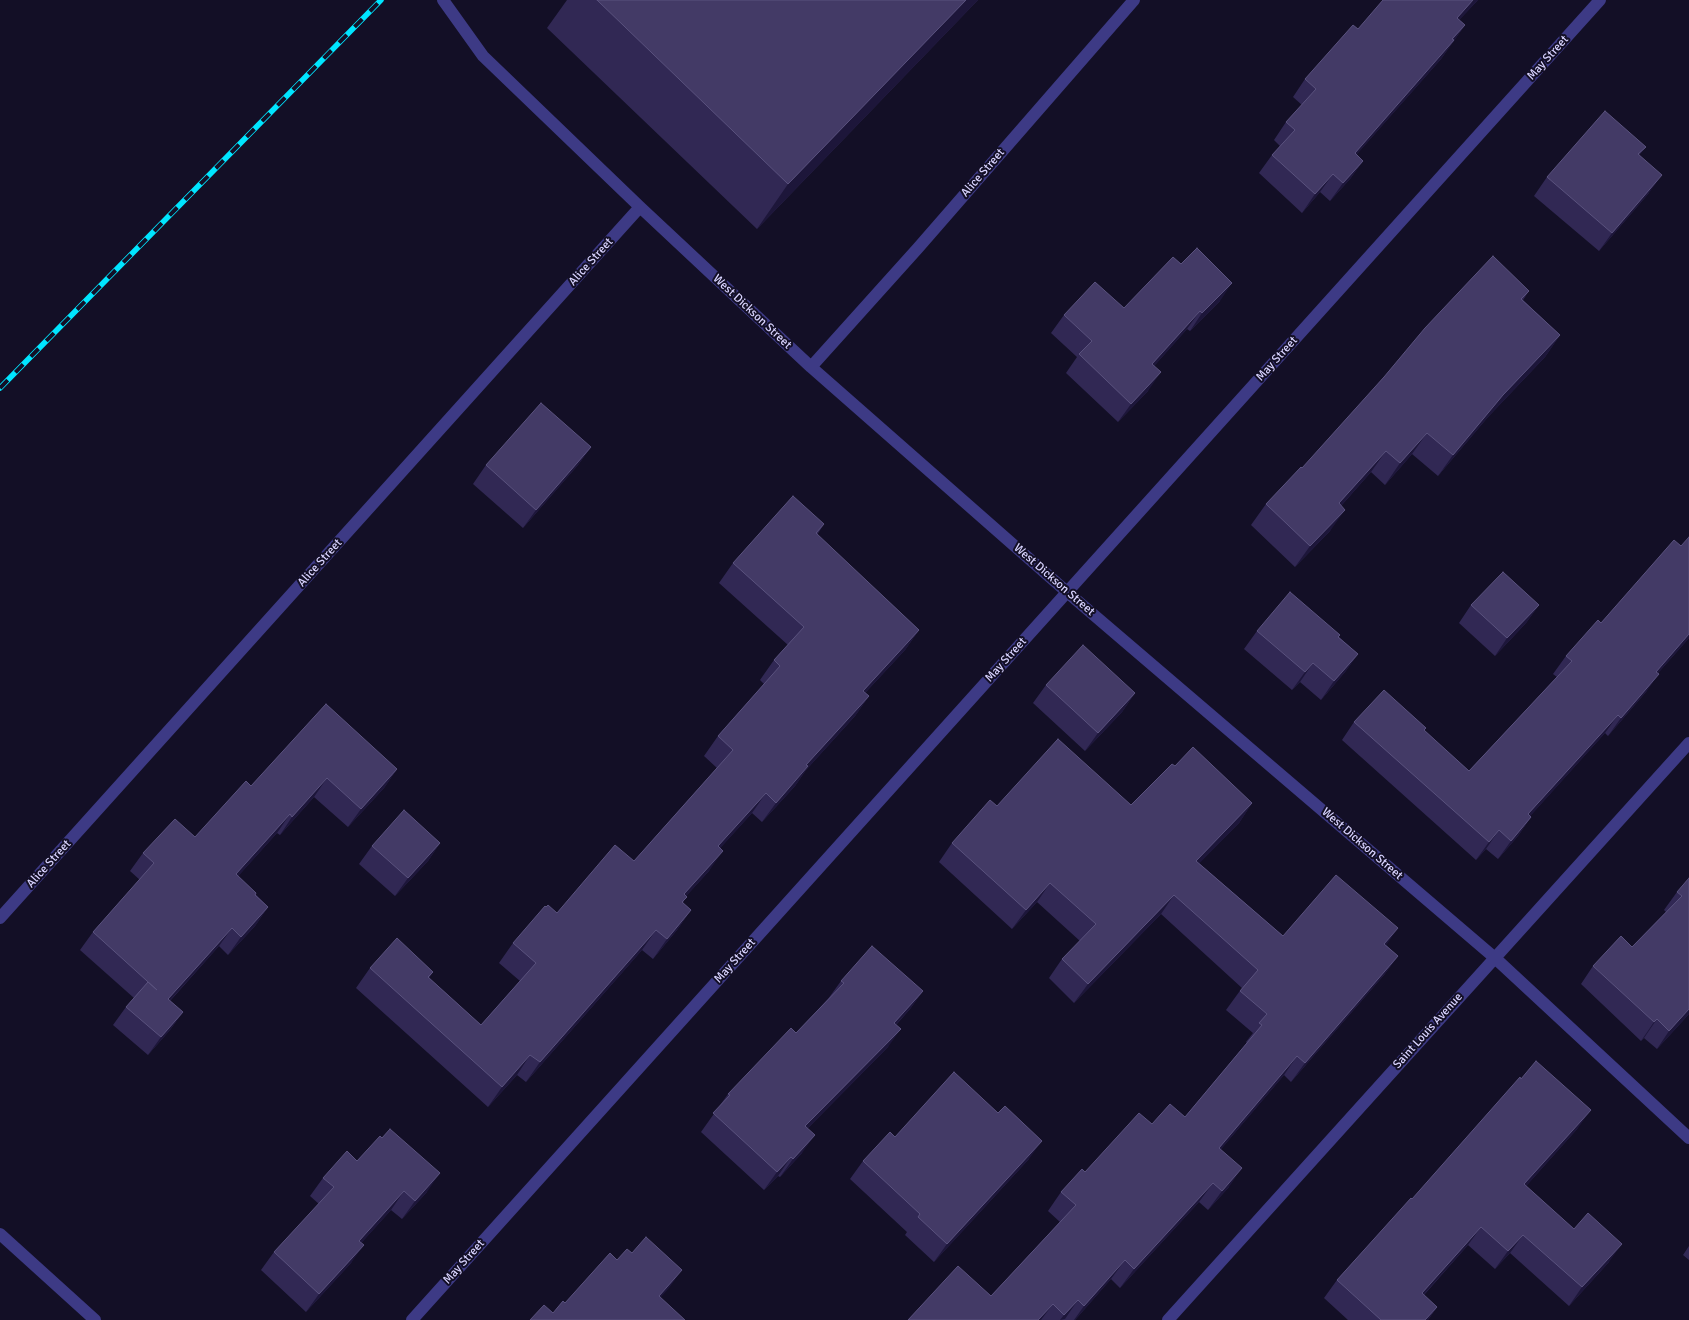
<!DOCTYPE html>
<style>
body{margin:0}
canvas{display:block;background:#130f26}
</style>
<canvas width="1689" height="1320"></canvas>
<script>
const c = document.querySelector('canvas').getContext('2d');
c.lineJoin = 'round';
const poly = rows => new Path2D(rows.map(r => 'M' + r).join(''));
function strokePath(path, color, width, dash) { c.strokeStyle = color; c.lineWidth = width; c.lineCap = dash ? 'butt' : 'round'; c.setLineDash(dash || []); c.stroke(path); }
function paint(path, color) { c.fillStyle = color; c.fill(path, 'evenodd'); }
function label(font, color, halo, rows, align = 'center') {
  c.font = font + ' Signika,sans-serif'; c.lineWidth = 4; c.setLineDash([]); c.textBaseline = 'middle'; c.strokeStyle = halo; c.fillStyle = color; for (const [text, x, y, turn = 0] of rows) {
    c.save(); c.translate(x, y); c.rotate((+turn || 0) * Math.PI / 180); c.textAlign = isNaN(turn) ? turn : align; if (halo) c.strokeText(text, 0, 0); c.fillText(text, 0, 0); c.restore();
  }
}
strokePath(poly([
 [443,0,483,56,640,207,811,367,1067,592,1495,958,1689,1138],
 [811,367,918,248,1134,0],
 [0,918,640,207],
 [0,1234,95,1320],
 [412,1320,1600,0],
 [1168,1320,1689,743]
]), '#3d3a85', 12);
const rail = poly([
 [0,388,381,0]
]);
strokePath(rail, '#00e5ff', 5.5);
strokePath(rail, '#130f26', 4, [11]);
paint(poly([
 [567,0,978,0,757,229,547,28],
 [1478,0,1459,20,1465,25,1441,59,1356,155,1363,161,1350,179,1330,201,1320,192,1302,213,1259,173,1272,155,1280,146,1274,140,1286,122,1302,105,1293,97,1305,79,1358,29],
 [1646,147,1639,155,1649,193,1599,251,1534,196,1547,177],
 [1529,291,1523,300,1560,335,1545,357,1488,417,1438,476,1412,454,1385,485,1371,472,1341,506,1330,531,1295,567,1251,525,1266,504,1302,468],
 [1220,301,1190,331,1187,329,1154,366,1148,391,1118,422,1066,373,1077,357,1051,333,1064,315,1124,308],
 [591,447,578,465,523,528,473,484,486,465],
 [824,524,817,535,919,630,905,650,865,693,869,696,855,716,806,770,795,786,762,822,752,813,720,848,709,871,686,896,683,903,691,910,677,930,653,959,642,950,526,1082,517,1075,488,1107,356,988,370,968,433,972,429,978,481,1025,520,981,499,963,513,943,634,861,717,768,704,756,718,736,764,684,760,680,774,660,788,645,719,583,733,563],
 [1681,546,1689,638,1658,673,1646,692,1608,736,1605,733,1530,816,1531,817,1518,836,1498,859,1486,849,1476,860,1342,740,1354,722,1424,731,1469,771,1557,677,1553,674,1566,656],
 [1471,605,1539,605,1526,623,1495,656,1459,623],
 [1257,631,1339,637,1358,654,1345,672,1321,700,1300,682,1292,690,1244,649],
 [1046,685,1135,693,1122,712,1085,751,1033,703],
 [1175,766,1252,803,1239,823,1199,863,1283,936,1386,945,1398,956,1384,975,1291,1082,1284,1075,1221,1149,1229,1187,1208,1210,1199,1202,1120,1288,1111,1279,1075,1320,908,1320,991,1296,1060,1222,1048,1211,1061,1192,1085,1172,1152,1124,1185,1117,1247,1043,1246,1042,1253,1033,1226,1010,1242,988,1161,914,1074,1003,1049,978,1062,959,1080,941,1037,902,1012,929,939,862,952,843,997,806,1131,805],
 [397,769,384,788,348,827,314,797,280,835,277,833,238,876,268,907,255,926,228,955,219,946,170,1001,183,1012,170,1030,148,1055,113,1025,126,1007,134,998,80,950,93,932,140,880,130,871,143,853,195,837,251,786],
 [440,843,428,861,395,896,359,864,372,846],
 [1689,878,1689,1014,1657,1049,1644,1038,1641,1041,1581,984,1593,966,1632,947,1666,912,1664,910,1677,892],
 [841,981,923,991,910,1009,896,1025,888,1047,808,1128,802,1153,780,1177,778,1176,764,1190,701,1132,728,1094,796,1033,828,999],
 [1578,1128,1526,1186,1609,1262,1569,1306,1510,1253,1495,1269,1468,1245,1424,1295,1437,1307,1428,1320,1348,1320,1324,1298,1337,1280,1412,1199],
 [895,1137,1029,1159,934,1262,905,1235,907,1232,850,1179,863,1161],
 [357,1161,427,1192,402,1219,391,1210,361,1243,351,1263,306,1312,261,1270,274,1252,319,1204,310,1196,323,1178],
 [1689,1246,1689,1260,1683,1255]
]), '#312854');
paint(poly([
 [966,0,978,0,757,229,788,184],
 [1473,0,1478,0,1444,36,1457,18],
 [1465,25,1441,59,1342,171,1355,153],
 [1363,161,1350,179,1330,201,1343,183],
 [1333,174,1320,192,1302,213,1315,194],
 [1662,175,1649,193,1599,251,1612,233],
 [1232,283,1220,301,1190,331,1202,313],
 [1200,311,1187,329,1139,383,1152,364],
 [1560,335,1545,357,1488,417,1438,476,1453,455,1503,395],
 [1161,372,1148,391,1118,422,1131,404],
 [1427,433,1412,454,1385,485,1400,463],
 [591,447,578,465,523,528,536,510],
 [1386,451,1371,472,1324,525,1339,503],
 [1345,510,1330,531,1295,567,1310,546],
 [1539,605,1526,623,1495,656,1507,638],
 [919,630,905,650,849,710,863,691],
 [1689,634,1689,638,1643,690,1656,672],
 [1358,654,1345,672,1321,700,1334,681],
 [1313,663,1300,682,1292,690,1305,672],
 [1659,674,1646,692,1608,736,1621,718],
 [1135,693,1122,712,1085,751,1098,733],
 [869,696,855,716,806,770,795,786,762,822,776,803,806,765],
 [1618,715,1605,733,1515,833,1528,814],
 [397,769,384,788,348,827,361,809],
 [327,778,314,797,280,835,292,817],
 [766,793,752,813,704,866,718,846],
 [1252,803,1239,823,1183,880,1196,861],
 [290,814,277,833,223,893,236,874],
 [1531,817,1518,836,1498,859,1511,841],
 [1499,830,1486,849,1476,860,1489,842],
 [440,843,428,861,395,896,408,878],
 [723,851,709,871,670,914,684,894],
 [1050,883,1037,902,1012,929,1026,910],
 [1174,895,1161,914,1074,1003,1088,984],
 [268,907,255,926,228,955,241,937],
 [691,910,677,930,653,959,667,939],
 [232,928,219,946,155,1017,168,999],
 [1398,928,1385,947,1384,944],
 [656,930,642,950,526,1082,540,1062],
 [1398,956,1384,975,1291,1082,1305,1063],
 [923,991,910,1009,881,1041,894,1023],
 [1689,1009,1689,1014,1657,1049,1669,1031],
 [183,1012,170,1030,148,1055,161,1037],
 [1657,1019,1644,1038,1641,1041,1654,1022],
 [901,1029,888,1047,792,1144,805,1126],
 [530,1055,517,1075,488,1107,502,1087],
 [1297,1056,1284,1075,1206,1167,1219,1148],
 [1591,1110,1578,1128,1511,1203,1524,1184],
 [815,1135,802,1153,780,1177,793,1159],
 [1042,1141,1029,1159,934,1262,947,1244],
 [791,1157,778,1176,764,1190,777,1172],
 [1242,1168,1229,1187,1208,1210,1222,1191],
 [440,1173,427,1192,402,1219,415,1201],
 [1213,1183,1199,1202,1120,1288,1134,1269],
 [404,1191,391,1210,347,1259,359,1241],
 [1481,1227,1468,1245,1409,1311,1422,1293],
 [1523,1235,1510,1253,1495,1269,1508,1251],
 [1622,1244,1609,1262,1569,1306,1582,1287],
 [364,1245,351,1263,306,1312,319,1294],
 [1125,1260,1111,1279,1075,1320,1074,1320,1084,1306],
 [682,1270,669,1288,646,1314,659,1296],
 [1078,1300,1065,1319,1060,1320,1064,1315],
 [1053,1304,1041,1320,1038,1320],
 [1437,1307,1428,1320,1425,1320]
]), '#1d163a');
const building = poly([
 [597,0,966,0,788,184,597,0],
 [1383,0,1473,0,1457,18,1465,25,1452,39,1454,40,1355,153,1363,161,1343,183,1333,174,1315,194,1272,155,1295,130,1286,122,1316,89,1305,79,1353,25,1358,29,1383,0],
 [1605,111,1646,147,1638,154,1662,175,1612,233,1547,177,1605,111],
 [1197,248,1232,283,1202,313,1200,311,1152,364,1161,372,1131,404,1079,354,1092,341,1064,315,1095,282,1124,308,1173,257,1181,264,1197,248],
 [1493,256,1529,291,1521,299,1560,335,1503,395,1453,455,1427,433,1400,463,1386,451,1339,503,1345,510,1310,546,1266,504,1301,467,1302,468,1384,377,1425,328,1493,256],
 [541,403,591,447,536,510,486,465,541,403],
 [793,496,824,524,816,533,919,630,863,691,869,696,806,765,808,766,776,803,766,793,718,846,723,851,684,894,687,897,682,902,691,910,667,939,656,930,540,1062,530,1055,502,1087,370,968,397,938,433,972,428,977,481,1025,536,963,513,943,545,906,546,907,548,905,557,913,615,845,634,861,733,750,718,736,780,666,774,660,804,627,733,563,793,496],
 [1689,537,1689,634,1656,672,1659,674,1621,718,1618,715,1528,814,1531,817,1511,841,1499,830,1489,842,1354,722,1384,690,1426,728,1424,730,1469,771,1572,661,1566,656,1598,620,1601,623,1674,540,1681,546,1689,537],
 [1503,572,1539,605,1507,638,1471,605,1503,572],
 [1290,592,1340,635,1338,637,1358,654,1334,681,1313,663,1305,672,1257,631,1290,592],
 [1083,645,1135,693,1098,733,1046,685,1083,645],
 [326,704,397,769,361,809,327,778,292,817,290,814,236,874,256,893,255,895,268,907,241,937,232,928,168,999,183,1012,161,1037,126,1007,148,982,157,990,93,932,154,863,143,853,175,819,195,837,246,781,251,786,326,704],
 [1058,739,1131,805,1172,764,1175,766,1193,747,1252,803,1196,861,1283,936,1336,875,1398,928,1384,944,1398,956,1305,1063,1297,1056,1219,1148,1242,1168,1222,1191,1213,1183,1134,1269,1125,1260,1084,1306,1078,1300,1064,1315,1053,1304,1038,1320,908,1320,958,1266,991,1296,1076,1205,1061,1192,1082,1169,1085,1172,1139,1113,1152,1124,1170,1104,1185,1117,1262,1025,1259,1023,1267,1014,1240,991,1258,970,1174,895,1088,984,1062,959,1096,924,1050,883,1026,910,952,843,990,800,997,806,1058,739],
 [404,810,440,843,408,878,372,846,404,810],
 [1689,878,1689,1009,1669,1031,1657,1019,1654,1022,1593,966,1621,936,1632,947,1682,896,1677,892,1689,878],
 [872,946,923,991,894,1023,901,1029,805,1126,815,1135,793,1159,791,1157,777,1172,713,1113,730,1095,728,1094,791,1028,796,1033,844,983,841,981,872,946],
 [1536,1061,1591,1110,1524,1184,1574,1229,1588,1213,1622,1244,1582,1287,1523,1235,1508,1251,1481,1227,1422,1293,1437,1307,1425,1320,1381,1320,1337,1280,1411,1198,1412,1199,1520,1077,1521,1079,1536,1061],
 [954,1072,998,1113,1005,1106,1042,1141,947,1244,918,1217,920,1214,863,1161,890,1132,895,1137,954,1072],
 [390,1129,440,1173,415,1201,404,1191,359,1241,364,1245,319,1294,274,1252,334,1187,323,1178,347,1151,357,1161,380,1136,382,1138,390,1129],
 [646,1237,682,1270,659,1296,685,1320,530,1320,544,1305,553,1313,563,1301,565,1303,610,1253,617,1260,627,1249,632,1253,646,1237]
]);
paint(building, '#433a66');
strokePath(building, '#5a527e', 1);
label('12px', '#d9d4ff', '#130f26', [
 ["May Street",1548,58,-48],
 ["Alice Street",983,173,-49],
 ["Alice Street",591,262,-48],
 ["West Dickson Street",752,312,43],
 ["May Street",1277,359,-48],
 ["Alice Street",320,563,-48],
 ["West Dickson Street",1054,580,41],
 ["May Street",1006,660,-48],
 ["West Dickson Street",1362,844,41],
 ["Alice Street",49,864,-48],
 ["May Street",735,961,-48],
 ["Saint Louis Avenue",1428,1031,-48],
 ["May Street",464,1262,-48]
]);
</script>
